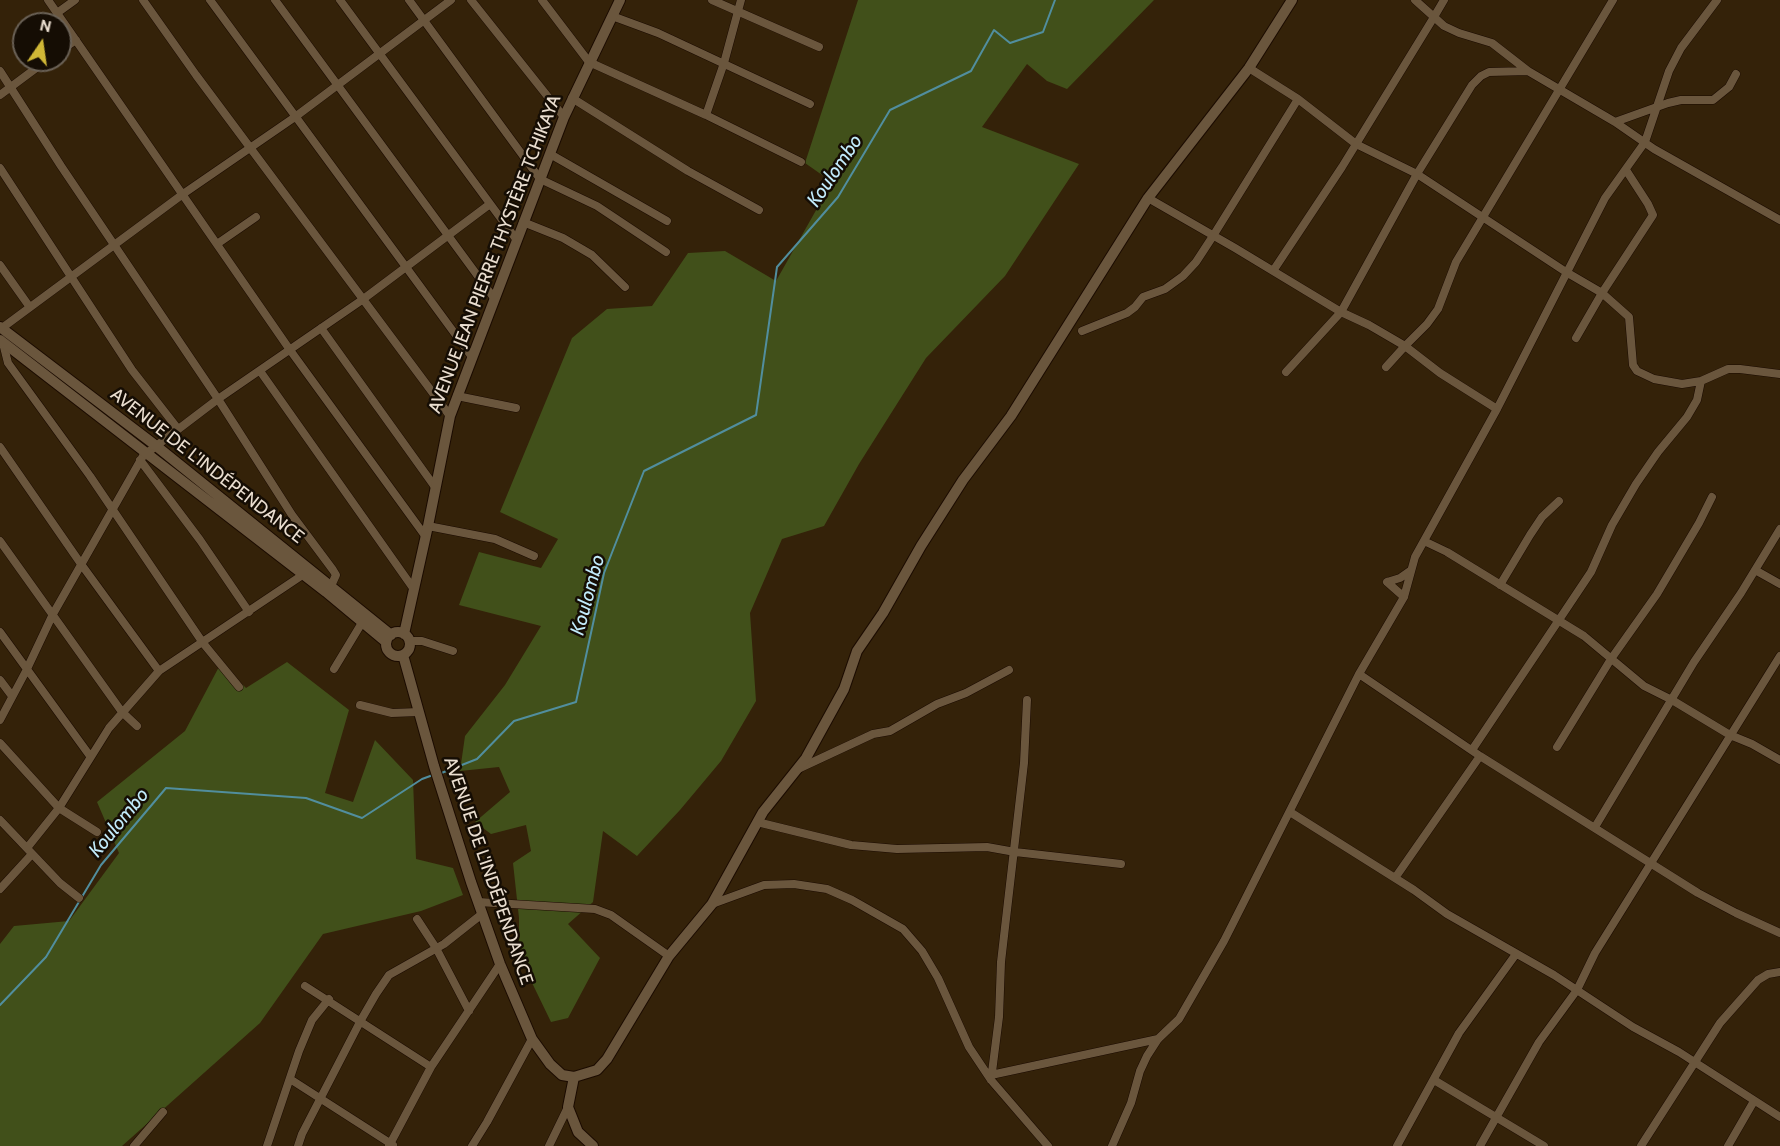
<!DOCTYPE html>
<meta charset="utf-8">
<style>
body{margin:0}
#map{position:relative;width:1780px;height:1146px;overflow:hidden;background:#342209;font-family:Cabin,sans-serif}
canvas{display:block}
.north{position:absolute;left:12px;top:12px;width:60px;height:60px;box-sizing:border-box;background:#150d04;border:2px solid #6a6156;border-radius:50%;rotate:13deg;font-size:16px;font-weight:700;line-height:24px;text-align:center;color:#eaded0}
.north::after{content:'';display:block;margin:auto;width:21px;height:27px;background:#d0b736;clip-path:polygon(50% 0,100% 100%,50% 72%,0 100%)}
</style>
<div id="map">
<canvas width="1780" height="1146"></canvas>
<div class="north">N</div>
</div>
<script>
const c = document.querySelector('canvas').getContext('2d');
c.lineJoin = 'round';
function paint(path, color) { c.fillStyle = color; c.fill(path, 'evenodd'); }
const poly = rows => new Path2D(rows.map(r => 'M' + r).join(''));
function strokePath(path, color, width, dash) { c.strokeStyle = color; c.lineWidth = width; c.lineCap = dash ? 'butt' : 'round'; c.setLineDash(dash || []); c.stroke(path); }
function label(font, color, halo, rows, align = 'center') {
  c.font = font + ' Cabin,sans-serif'; c.lineWidth = 5; c.setLineDash([]); c.textBaseline = 'middle'; c.strokeStyle = halo; c.fillStyle = color; for (const [text, x, y, turn = 0] of rows) {
    c.save(); c.translate(x, y); c.rotate((+turn || 0) * Math.PI / 180); c.textAlign = isNaN(turn) ? turn : align; if (halo) c.strokeText(text, 0, 0); c.fillText(text, 0, 0); c.restore();
  }
}
paint(poly([
 [858,0,1154,0,1067,89,1047,81,1027,64,982,127,1079,164,1005,276,926,358,859,464,824,526,782,539,750,613,756,701,721,761,680,810,637,856,603,831,593,902,568,924,600,958,568,1018,551,1022,519,956,519,918,513,863,531,851,526,825,491,834,475,822,510,792,499,767,460,771,465,736,505,685,541,626,459,605,479,552,541,568,558,539,500,512,572,338,607,309,652,306,688,253,725,251,776,281,832,182,805,163],
 [287,662,349,710,325,793,353,802,375,740,413,780,416,859,453,868,463,895,421,911,323,934,260,1023,122,1146,0,1146,0,944,14,926,69,921,119,853,97,802,185,731,221,663,246,688]
]), '#41501a');
strokePath(poly([
 [439,774,477,759,514,721,576,702,604,573,644,471,756,415,777,267,838,197,890,110,971,71,994,30,1010,43,1043,32,1055,0],
 [0,1005,46,957,101,865,166,788,306,798,362,818,422,779,433,775]
]), '#518e9e', 2);
const street = poly([
 [48,0,290,350,426,537],
 [143,0,196,75,450,416],
 [210,0,472,357],
 [275,0,494,298],
 [340,0,516,239],
 [409,0,540,179,597,206,666,252],
 [471,0,564,117],
 [542,0,589,62,706,115,801,162],
 [712,0,819,47],
 [1415,0,1434,17,1444,0],
 [57,13,75,0],
 [612,16,658,33,810,104],
 [60,51,76,40],
 [1249,68,1298,99,1356,144,1417,174,1566,272,1602,293,1576,338],
 [0,71,61,166,218,399,292,515,333,570,336,575,331,586],
 [0,95,47,60],
 [572,98,688,171,759,210],
 [706,115,724,63,741,0],
 [1615,122,1668,103,1681,100,1713,100,1729,87,1736,74],
 [550,154,667,221],
 [0,168,132,370,178,429],
 [1626,170,1648,204,1653,215,1602,293,1629,317,1633,365,1637,371,1654,379,1682,384,1701,381,1728,369,1740,369,1780,374],
 [1148,198,1235,248,1341,312,1369,325,1405,346,1386,367],
 [523,222,563,238,592,255,625,287],
 [217,244,256,217],
 [0,265,29,306],
 [1273,271,1342,167,1434,17,1444,26,1459,33,1492,43,1528,71,1615,122,1654,149,1780,220],
 [2,328,183,194,295,117,451,0],
 [321,328,435,487],
 [1082,331,1127,313,1135,307,1143,297,1165,289,1183,276,1196,262,1213,236,1298,99],
 [3,343,8,363,90,476,203,643,239,687],
 [260,371,413,588],
 [1286,372,1341,312,1417,174,1472,85,1481,76,1489,72,1528,71],
 [457,396,516,408],
 [1497,409,1440,373,1405,346,1427,324,1438,309,1456,262,1613,0],
 [0,447,81,564,159,671],
 [140,460,200,540,249,612],
 [428,526,495,539,534,556],
 [0,541,122,712,137,726],
 [1424,541,1447,552,1584,636,1644,686,1672,700,1730,735,1752,744,1780,760],
 [1755,570,1780,584],
 [1387,582,1400,578,1410,571],
 [1387,582,1404,597],
 [1500,585,1530,535,1542,517,1559,501],
 [0,632,90,756],
 [409,641,422,641,453,651],
 [334,669,363,621],
 [1359,674,1480,756,1698,893,1736,913,1780,933],
 [0,680,12,696],
 [360,705,392,713,419,712],
 [0,720,26,671,53,614,143,456,218,399,362,300,490,204],
 [0,743,59,808,97,832],
 [1557,747,1611,659,1657,594,1699,523,1712,497],
 [1472,750,1591,572,1612,525,1636,484,1658,452,1687,417,1697,400,1701,381],
 [800,768,873,734,890,731,937,704,966,693,1009,670],
 [1290,812,1414,890,1447,914,1554,975,1633,1027,1679,1052,1780,1117],
 [0,820,60,883,79,898],
 [757,822,851,845,897,849,987,847,1015,852,1121,864],
 [1595,827,1694,662,1741,593,1780,529],
 [27,848,59,808,109,728,159,671,304,574],
 [1395,878,1480,756],
 [0,889,32,854],
 [478,902,595,909,611,915,669,956],
 [712,904,764,885,794,884,827,889,852,900,903,929,922,951,938,978,969,1047,991,1080,1048,1146],
 [417,919,436,948,469,1011],
 [305,986,431,1067],
 [991,1075,1158,1039],
 [290,1079,393,1145],
 [991,1080,999,1017,1001,962,1024,763,1027,700],
 [1434,1080,1544,1146],
 [134,1146,163,1112],
 [267,1146,299,1051,312,1020,329,999],
 [298,1146,302,1134,361,1020,376,994,389,975,444,944,482,914],
 [389,1146,431,1067,500,964],
 [472,1146,487,1122,532,1039],
 [549,1146,568,1107],
 [1112,1146,1131,1103,1140,1071,1147,1056,1158,1039,1179,1019,1224,941,1359,674,1404,597,1415,557,1497,409,1605,198,1645,142,1669,71,1681,48,1717,0],
 [1397,1146,1459,1033,1516,954],
 [1480,1146,1539,1042,1577,990,1595,953,1780,656],
 [1641,1146,1720,1023,1758,980,1768,974,1780,972],
 [1728,1146,1754,1101]
]);
const secondary = poly([
 [0,327,155,445,391,635],
 [0,340,326,592,386,642],
 '386 644a12 12 0 1 1 24 0a12 12 0 1 1-24 0Z',
 [404,634,428,526,450,416,564,117,620,0],
 [403,655,434,766,471,882,500,964,532,1039,550,1064,562,1075,574,1077,597,1070,607,1059,669,956,712,904,763,812,806,758,844,689,857,651,883,613,921,546,963,480,1011,416,1148,198,1249,68,1292,0],
 [574,1077,568,1107,578,1132,593,1146]
]);
strokePath(street, '#1b0b00', 9);
strokePath(secondary, '#1b0b00', 12);
strokePath(street, '#6a563d', 8);
strokePath(secondary, '#6a563d', 10);
label('18px', '#eaded0', '#150d04', [
 ["AVENUE JEAN PIERRE THYSTÈRE TCHIKAYA",495,254,-69],
 ["AVENUE DE L'INDÉPENDANCE",207,466,38],
 ["AVENUE DE L'INDÉPENDANCE",488,871,71]
]);
label('italic 20px', '#c2ebfb', '#150d04', [
 ["Koulombo",835,171,-56],
 ["Koulombo",588,595,-75],
 ["Koulombo",119,823,-51]
]);
</script>
